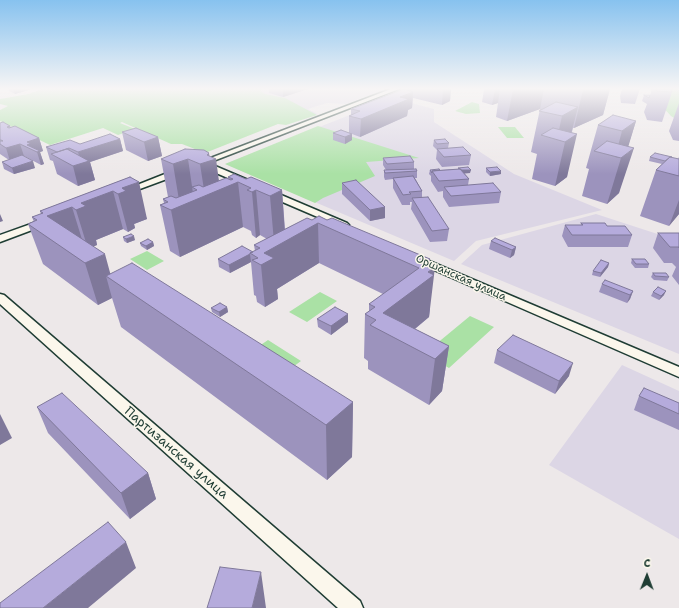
<!DOCTYPE html>
<meta charset="utf-8">
<style>
body{margin:0}
#map{position:relative;width:679px;height:608px;overflow:hidden;background:#ede8e9;font-family:"Shantell Sans",sans-serif}
canvas{display:block}
.north{position:absolute;left:627px;top:556px;width:40px;height:40px;-webkit-text-stroke:3px #fbf7ec;paint-order:stroke;rotate:1deg;font-size:11px;font-weight:700;line-height:16px;text-align:center;color:#1f3d34}
.north::after{content:'';display:block;margin:auto;width:14px;height:18px;background:#1f3d34;clip-path:polygon(50% 0,100% 100%,50% 72%,0 100%)}
</style>
<div id="map">
<canvas width="679" height="608"></canvas>
<div class="north">С</div>
</div>
<script>
const c = document.querySelector('canvas').getContext('2d');
c.lineJoin = 'round';
function paint(path, color) { c.fillStyle = color; c.fill(path, 'evenodd'); }
const poly = rows => new Path2D(rows.map(r => 'M' + r).join(''));
function strokePath(path, color, width, dash) { c.strokeStyle = color; c.lineWidth = width; c.lineCap = dash ? 'butt' : 'round'; c.setLineDash(dash || []); c.stroke(path); }
function label(font, color, halo, rows, align = 'center') {
  c.font = font + ' "Shantell Sans",sans-serif'; c.lineWidth = 3; c.setLineDash([]); c.textBaseline = 'middle'; c.strokeStyle = halo; c.fillStyle = color; for (const [text, x, y, turn = 0] of rows) {
    c.save(); c.translate(x, y); c.rotate((+turn || 0) * Math.PI / 180); c.textAlign = isNaN(turn) ? turn : align; if (halo) c.strokeText(text, 0, 0); c.fillText(text, 0, 0); c.restore();
  }
}
paint(poly([
 [229,89,387,89,346,104,327,103,308,109,318,114,296,121],
 [393,98,434,109,434,122,514,174,602,210,476,241,454,261,225,164],
 [596,214,679,241,679,354,461,264,482,245],
 [622,365,679,391,679,539,549,465]
]), '#dcd6e5');
paint(poly([
 [42,89,262,89,261,91,265,94,285,98,317,115,286,125,278,124,205,153,182,144,171,144,122,122,120,123,135,129,118,135,103,128,50,145,0,121,0,110,8,106,0,104,0,99,28,94],
 [651,89,679,89,679,121,671,116,654,98],
 [472,102,479,104,480,113,466,114,455,111],
 [318,126,419,158,366,162,375,176,323,198,315,203,225,164],
 [498,127,515,127,524,138,507,138],
 [147,251,164,261,147,270,130,259],
 [320,292,337,301,307,322,289,312],
 [470,316,494,327,449,368,424,354],
 [268,340,301,361,282,375,249,353]
]), '#aae1a5');
const tertiary = poly([
 [391,89,399,89,208,163,248,180,248,184,242,184,195,164,391,89],
 [180,168,183,169,183,173,129,193,123,193,122,191,180,168],
 [267,189,347,223,349,225,347,227,341,227,264,194,263,192,267,189],
 [45,219,50,222,48,224,0,242,0,235,45,219],
 [415,255,679,367,679,377,411,260,410,258,411,256,415,255],
 [0,294,4,295,360,601,363,608,338,608,0,304,0,294]
]);
strokePath(tertiary, '#1f3d34', 3);
paint(tertiary, '#fbf7ec');
paint(poly([
 [8,89,32,89,15,94,9,91],
 [269,89,308,89,283,97,269,93],
 [403,89,451,89,450,101,442,105,413,98,412,108,408,110,407,116,360,137,352,134,352,140,345,144,333,140,333,133,349,133,349,116,351,115,351,109],
 [484,89,610,89,603,115,574,128,573,128,572,132,567,177,555,186,532,179,537,154,531,152,540,109,507,121,496,117,498,103,492,105,482,102],
 [622,89,640,89,635,104,621,103,620,96],
 [652,89,671,89,672,92,662,122,647,120,644,112,647,104,642,101,644,95,650,95],
 [679,103,679,141,673,140,669,131],
 [636,121,628,146,619,193,607,204,582,196,589,169,586,168,598,125],
 [0,123,10,126,11,127,39,138,43,151,40,152,44,164,41,165,24,156,35,168,14,174,4,169,2,162,9,160,0,154],
 [122,132,158,137,162,156,148,161,126,150],
 [120,139,123,151,90,162,95,180,78,186,57,174,53,161,50,160,46,147,80,144],
 [434,140,449,143,448,148,471,155,469,165,442,167,436,159,437,150,433,146],
 [209,156,219,181,228,178,228,177,246,179,282,190,285,229,312,220,430,259,429,264,430,309,429,317,415,329,449,346,442,391,429,405,368,369,368,361,364,358,365,314,369,311,369,304,383,294,319,263,277,289,278,299,265,307,257,302,256,296,254,295,251,262,230,273,219,267,218,259,253,252,255,251,254,245,267,239,260,235,256,238,252,235,251,231,243,227,180,257,170,251,160,205,164,203,163,199,168,197,161,159],
 [650,157,678,159,679,157,679,214,669,226,640,216,656,170,662,164,649,161],
 [383,158,414,162,414,169,417,171,417,178,415,178,422,191,422,197,449,229,447,241,430,242,411,209,412,202,410,202,410,205,402,205,393,188,393,179,385,180,384,177,384,170,386,170,383,165],
 [458,168,470,173,464,173,469,179,468,185,501,192,499,203,449,207,443,197,443,191,438,192,431,181,431,176,429,174,430,170,440,170,458,169],
 [486,168,501,174,490,176,486,172],
 [130,177,147,219,134,224,135,228,128,232,123,229,96,240,97,245,93,246,110,273,353,402,352,457,327,480,121,327,112,298,98,305,43,264,28,224,34,222,32,217,41,214,40,211],
 [342,183,385,207,385,218,370,221,342,194],
 [581,223,607,226,632,235,628,247,568,247,562,236,565,225,581,225],
 [658,233,679,233,679,285,672,276,676,267,672,263,664,263,653,248],
 [123,237,135,240,127,243,124,241],
 [491,241,516,247,514,255,510,258,489,249],
 [153,242,154,246,147,250,141,246,140,243],
 [632,259,649,264,648,268,635,268,631,263],
 [609,263,608,267,600,277,592,275,593,271],
 [653,273,669,277,667,281,654,280,651,277],
 [602,284,633,291,630,299,627,303,599,292],
 [653,292,664,295,659,300,651,296],
 [227,307,228,312,220,317,212,312,211,308],
 [348,314,348,322,331,335,318,327,317,319],
 [497,350,569,376,555,394,494,363],
 [639,396,679,403,679,430,634,410],
 [37,407,148,473,156,499,130,519,48,433]
]), '#9c93bd');
paint(poly([
 [13,89,32,89,15,94],
 [283,89,308,89,283,97],
 [443,89,451,89,450,101,442,105],
 [495,89,500,89,498,103,492,105],
 [513,89,544,89,540,109,507,121],
 [586,89,610,89,603,115,574,128,583,90],
 [413,92,412,108,408,110,407,116,360,137,361,119,400,97],
 [578,107,570,138,577,134,567,177,555,186,565,142,557,139,562,116],
 [636,121,626,154,634,148,619,193,607,204,621,158,615,157,622,131],
 [352,134,352,140,345,144,345,137],
 [158,137,162,156,148,161,144,142],
 [39,138,43,151,40,152,44,164,41,165,37,152,27,145,27,142],
 [120,139,123,151,90,162,95,180,78,186,73,166,81,163,78,152],
 [20,144,24,156,10,161,6,148],
 [69,148,73,161,60,159,57,152],
 [209,153,210,160,216,159,220,189,238,182,243,227,180,257,171,210,180,206,173,164,188,159,194,200,205,196,200,164,207,155],
 [33,161,35,168,14,174,12,168],
 [461,170,471,170,470,173,460,174],
 [501,171,501,174,490,176,490,172],
 [139,182,147,219,134,224,135,228,128,232,118,194,122,188],
 [256,190,260,235,256,238,252,192],
 [282,190,285,236,274,242,270,196],
 [113,191,123,229,96,240,97,245,88,249,76,210,81,203],
 [679,200,679,214,669,226],
 [72,207,84,246,47,216],
 [385,207,385,218,370,221,370,210],
 [0,214,3,221,0,222],
 [318,223,319,263,277,289,278,299,265,307,261,265,264,253],
 [134,236,135,240,127,243,126,239],
 [153,242,154,246,147,250,146,246],
 [516,247,514,255,510,258,512,250],
 [105,254,112,280,106,276,112,298,98,305,85,263],
 [250,254,251,262,230,273,229,265],
 [430,259,428,272,435,267,429,317,400,341,383,313,425,263],
 [609,263,608,267,600,277,601,273],
 [633,291,630,299,627,303,630,295],
 [666,291,664,295,659,300,661,296],
 [227,307,228,312,220,317,219,312],
 [348,314,348,322,331,335,331,326],
 [449,346,442,391,429,405,435,359],
 [573,363,569,376,555,394,559,381],
 [353,402,352,457,327,480,326,425],
 [0,414,12,438,0,445],
 [148,473,156,499,130,519,121,493],
 [126,542,136,568,88,608,43,608],
 [261,572,266,608,252,608]
]), '#7f789a');
const building = poly([
 [404,89,413,92,400,97,409,99,361,119,349,116,360,111,351,109,404,89],
 [656,89,671,89,672,92,656,91,656,89],
 [644,95,650,95,649,98,644,95],
 [556,102,578,107,562,116,539,111,556,102],
 [613,115,636,121,622,131,598,125,613,115],
 [3,122,10,126,7,127,9,128,15,126,39,138,27,142,31,143,27,145,40,151,37,152,20,144,6,148,0,144,0,141,3,141,1,140,0,140,0,123,3,122],
 [136,128,158,137,144,142,122,132,136,128],
 [553,128,577,134,565,142,541,135,553,128],
 [341,130,352,134,345,137,333,133,341,130],
 [110,134,120,139,78,152,69,148,57,152,46,147,70,140,80,144,110,134],
 [445,139,449,143,437,144,434,140,445,139],
 [607,141,634,148,621,158,594,151,607,141],
 [463,147,471,155,444,157,437,149,463,147],
 [67,149,89,161,73,166,51,154,67,149],
 [185,149,204,150,209,153,207,155,216,159,200,164,188,159,173,164,161,159,185,149],
 [655,153,672,157,670,157,665,161,650,157,655,153],
 [22,155,33,161,12,168,2,162,22,155],
 [410,156,414,162,387,164,383,158,410,156],
 [670,157,679,159,679,176,656,170,670,157],
 [468,167,471,170,462,170,458,168,468,167],
 [497,167,501,171,490,172,486,168,497,167],
 [416,169,417,171,385,173,384,170,416,169],
 [439,169,440,170,432,171,432,173,430,170,439,169],
 [460,169,469,179,439,181,432,171,460,169],
 [234,174,246,179,251,177,282,190,270,196,256,190,252,192,247,190,251,188,238,182,171,210,160,205,168,202,163,199,171,196,176,198,197,190,192,187,199,185,203,187,226,178,231,180,233,179,228,177,234,174],
 [413,176,422,191,409,192,411,194,403,195,393,178,413,176],
 [130,177,139,182,122,188,126,191,118,194,113,191,81,203,86,206,76,210,72,207,47,216,105,254,85,263,28,224,37,220,32,217,43,213,40,211,130,177],
 [356,180,385,207,370,210,342,183,356,180],
 [493,183,501,192,451,196,444,187,493,183],
 [428,197,449,229,432,231,412,198,428,197],
 [319,216,327,220,332,218,430,259,425,263,435,267,428,272,434,275,383,313,449,346,435,359,370,325,376,320,365,314,375,307,369,304,419,268,318,223,264,253,274,258,261,265,252,260,258,258,250,253,260,248,254,245,307,218,312,220,319,216],
 [581,223,605,223,607,226,625,226,632,235,572,235,565,225,583,225,581,223],
 [658,233,679,233,679,248,679,247,670,247,658,233],
 [131,234,134,236,126,239,123,237,131,234],
 [495,238,516,247,512,250,491,241,495,238],
 [148,239,153,242,146,246,140,243,148,239],
 [242,246,253,252,250,253,250,254,229,265,218,259,242,246],
 [632,259,645,259,649,264,636,264,632,259],
 [601,260,609,263,601,273,593,271,601,260],
 [132,263,353,402,326,425,106,276,132,263],
 [653,273,666,273,669,277,655,276,653,273],
 [605,280,633,291,630,295,602,284,605,280],
 [658,287,666,291,661,296,653,292,658,287],
 [220,303,227,307,219,312,211,308,220,303],
 [335,307,348,314,331,326,317,319,335,307],
 [513,335,573,363,559,381,497,350,513,335],
 [644,388,679,403,679,414,639,396,644,388],
 [62,393,148,473,121,493,37,407,62,393],
 [108,522,126,542,43,608,0,608,0,603,108,522],
 [220,567,261,572,252,608,207,608,220,567]
]);
paint(building, '#b5abdc');
strokePath(building, '#7f789a', 1);
const sky = c.createLinearGradient(0, 0, 0, 174);
sky.addColorStop(0, '#87c2ef');
sky.addColorStop(0.51, '#f7f5f5');
sky.addColorStop(1, '#f7f5f500');
c.fillStyle = sky;
c.fillRect(0, 0, 679, 174);
label('11px', '#1f3d34', '#fbf7ec', [
 ["Оршанская улица",461,278,24]
]);
label('13px', '#1f3d34', '#fbf7ec', [
 ["Партизанская улица",176,453,41]
]);
</script>
